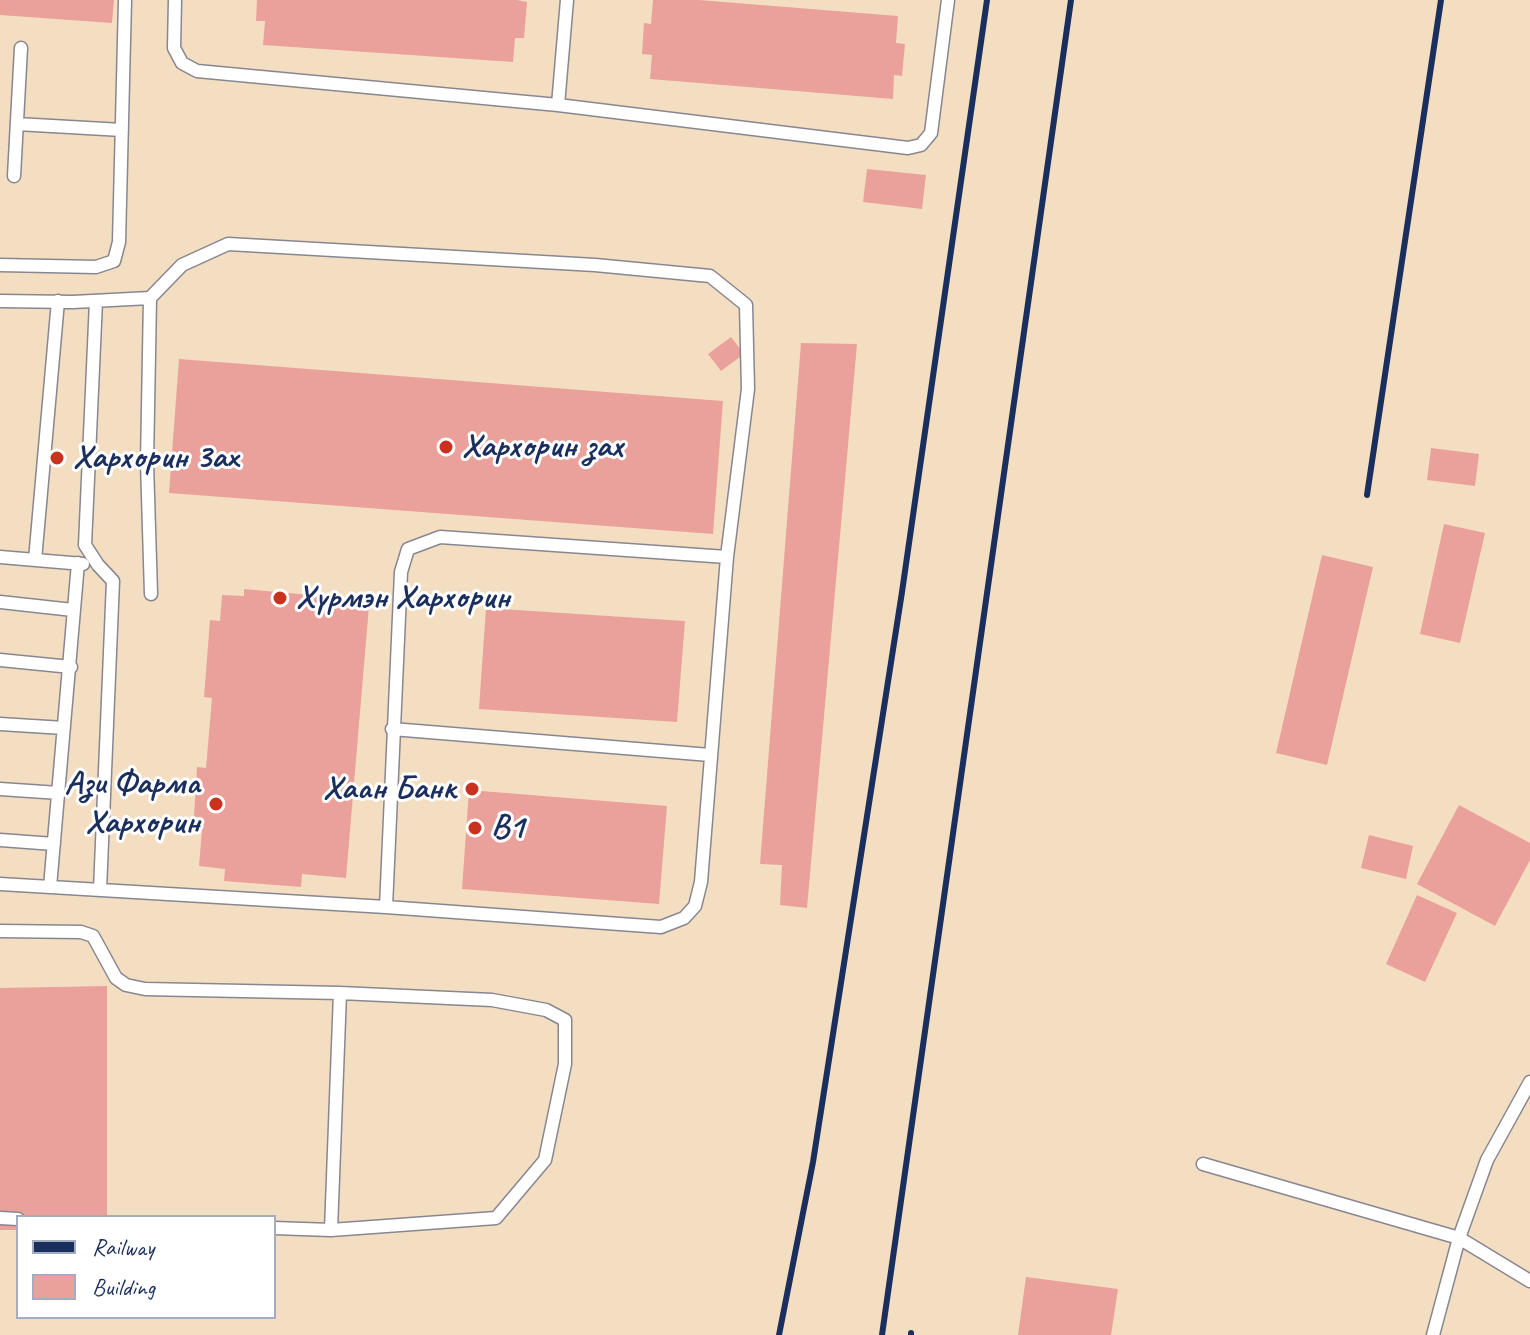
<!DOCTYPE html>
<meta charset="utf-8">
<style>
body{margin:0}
#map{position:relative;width:1530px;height:1335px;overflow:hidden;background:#f4dec2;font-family:Caveat,sans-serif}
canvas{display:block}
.legend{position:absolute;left:16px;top:1215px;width:260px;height:104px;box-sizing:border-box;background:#fff;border:2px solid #a4acbf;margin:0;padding:10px 14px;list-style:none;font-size:24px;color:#1b2f5e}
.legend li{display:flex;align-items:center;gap:16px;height:40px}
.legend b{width:40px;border:2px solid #a4acbf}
</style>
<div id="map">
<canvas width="1530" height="1335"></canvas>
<ul class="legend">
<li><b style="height:10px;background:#1b2f5e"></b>Railway</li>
<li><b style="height:22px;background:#eba19b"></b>Building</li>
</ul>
</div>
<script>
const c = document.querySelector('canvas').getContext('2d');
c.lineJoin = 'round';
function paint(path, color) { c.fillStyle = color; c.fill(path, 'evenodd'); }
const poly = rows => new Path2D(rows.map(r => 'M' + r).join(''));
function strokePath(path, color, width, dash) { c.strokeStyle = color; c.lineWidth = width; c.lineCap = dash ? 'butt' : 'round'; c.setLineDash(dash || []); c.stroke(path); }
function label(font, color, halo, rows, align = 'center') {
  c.font = font + ' Caveat,sans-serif'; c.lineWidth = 6; c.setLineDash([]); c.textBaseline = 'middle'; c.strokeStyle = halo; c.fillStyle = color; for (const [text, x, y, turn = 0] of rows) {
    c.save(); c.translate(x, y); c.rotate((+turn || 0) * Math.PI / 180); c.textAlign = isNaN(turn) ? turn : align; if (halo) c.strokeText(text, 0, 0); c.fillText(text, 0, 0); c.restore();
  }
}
paint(poly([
 [0,0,114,0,112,23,0,15],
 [257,0,517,0,527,2,524,38,515,38,513,62,263,45,265,21,256,21],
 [653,0,699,0,898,16,896,43,905,44,902,76,894,75,893,99,650,79,652,55,642,54,644,23,651,24],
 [867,169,926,175,922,209,863,202],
 [731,337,744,354,721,371,708,354],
 [801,343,857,344,807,908,780,905,782,865,760,864],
 [179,359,723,401,713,534,169,493],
 [1431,448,1479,454,1475,486,1427,480],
 [1444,524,1485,533,1460,643,1420,634],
 [1322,555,1373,567,1327,765,1276,753],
 [244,589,321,596,321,602,369,606,346,878,302,874,301,887,224,881,225,869,199,866,203,818,194,817,197,767,206,768,212,698,204,697,210,620,220,621,222,595,244,596],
 [486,608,685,621,677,722,479,709],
 [469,790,667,806,659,904,462,889],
 [1459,805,1530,843,1530,860,1495,926,1417,884],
 [1369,835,1413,846,1406,879,1361,868],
 [1417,895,1457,913,1425,982,1386,964],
 [107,986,107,1217,18,1217,18,1230,0,1230,0,988],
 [1026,1277,1118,1289,1111,1335,1018,1335]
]), '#eba19b');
const service = poly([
 [175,0,174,48,182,63,197,71,558,105,908,148,921,145,931,133,948,0],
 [558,105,567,0],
 [17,124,122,130],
 [14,176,21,48],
 [0,265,96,267,114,261,119,242,125,0],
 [150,298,147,463,151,594],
 [0,301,73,302,150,298,182,265,228,244,595,265,710,276,746,305,748,389,727,557,701,882,695,906,684,918,661,927,386,907,0,884],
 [96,301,85,545,98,565,113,581,100,890],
 [0,557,83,564],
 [35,560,58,301],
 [0,602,73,610],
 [0,660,71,667],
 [0,724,64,728],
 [392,729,710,755],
 [0,789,59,793],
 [0,840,54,844],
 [50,887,78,563],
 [386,907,401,572,408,549,440,537,727,557],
 [0,931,81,932,93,936,116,978,126,985,145,989,340,993,331,1230],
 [1203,1164,1459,1238,1530,1281],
 [0,1218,18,1219],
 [274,1228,331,1230,496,1218,545,1160,565,1064,565,1020,546,1010,492,1000,340,993],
 [1433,1335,1459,1238,1487,1160,1530,1082]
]);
strokePath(service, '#888690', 15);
strokePath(service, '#fff', 12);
strokePath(poly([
 [1367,495,1441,0],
 [779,1335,813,1162,902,592,987,0],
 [882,1335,1071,0],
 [911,1335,911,1333]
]), '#1b2f5e', 6);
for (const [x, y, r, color] of [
 [446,447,8,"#c8321e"],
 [57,458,8,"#c8321e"],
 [280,598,8,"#c8321e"],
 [472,789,8,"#c8321e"],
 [216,804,8,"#c8321e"],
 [475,828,8,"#c8321e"]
]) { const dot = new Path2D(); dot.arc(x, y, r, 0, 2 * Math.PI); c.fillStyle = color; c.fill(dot); strokePath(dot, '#fff', 3); }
label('bold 34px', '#1b2f5e', '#fff', [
 ["Хархорин зах",462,447],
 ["Хархорин 3ах",73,458],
 ["Хүрмэн Хархорин",296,598],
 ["Ази Фарма",200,784,"right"],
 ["Хархорин",200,823,"right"],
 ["Хаан Банк",456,789,"right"],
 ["B1",491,828]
], 'left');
</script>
